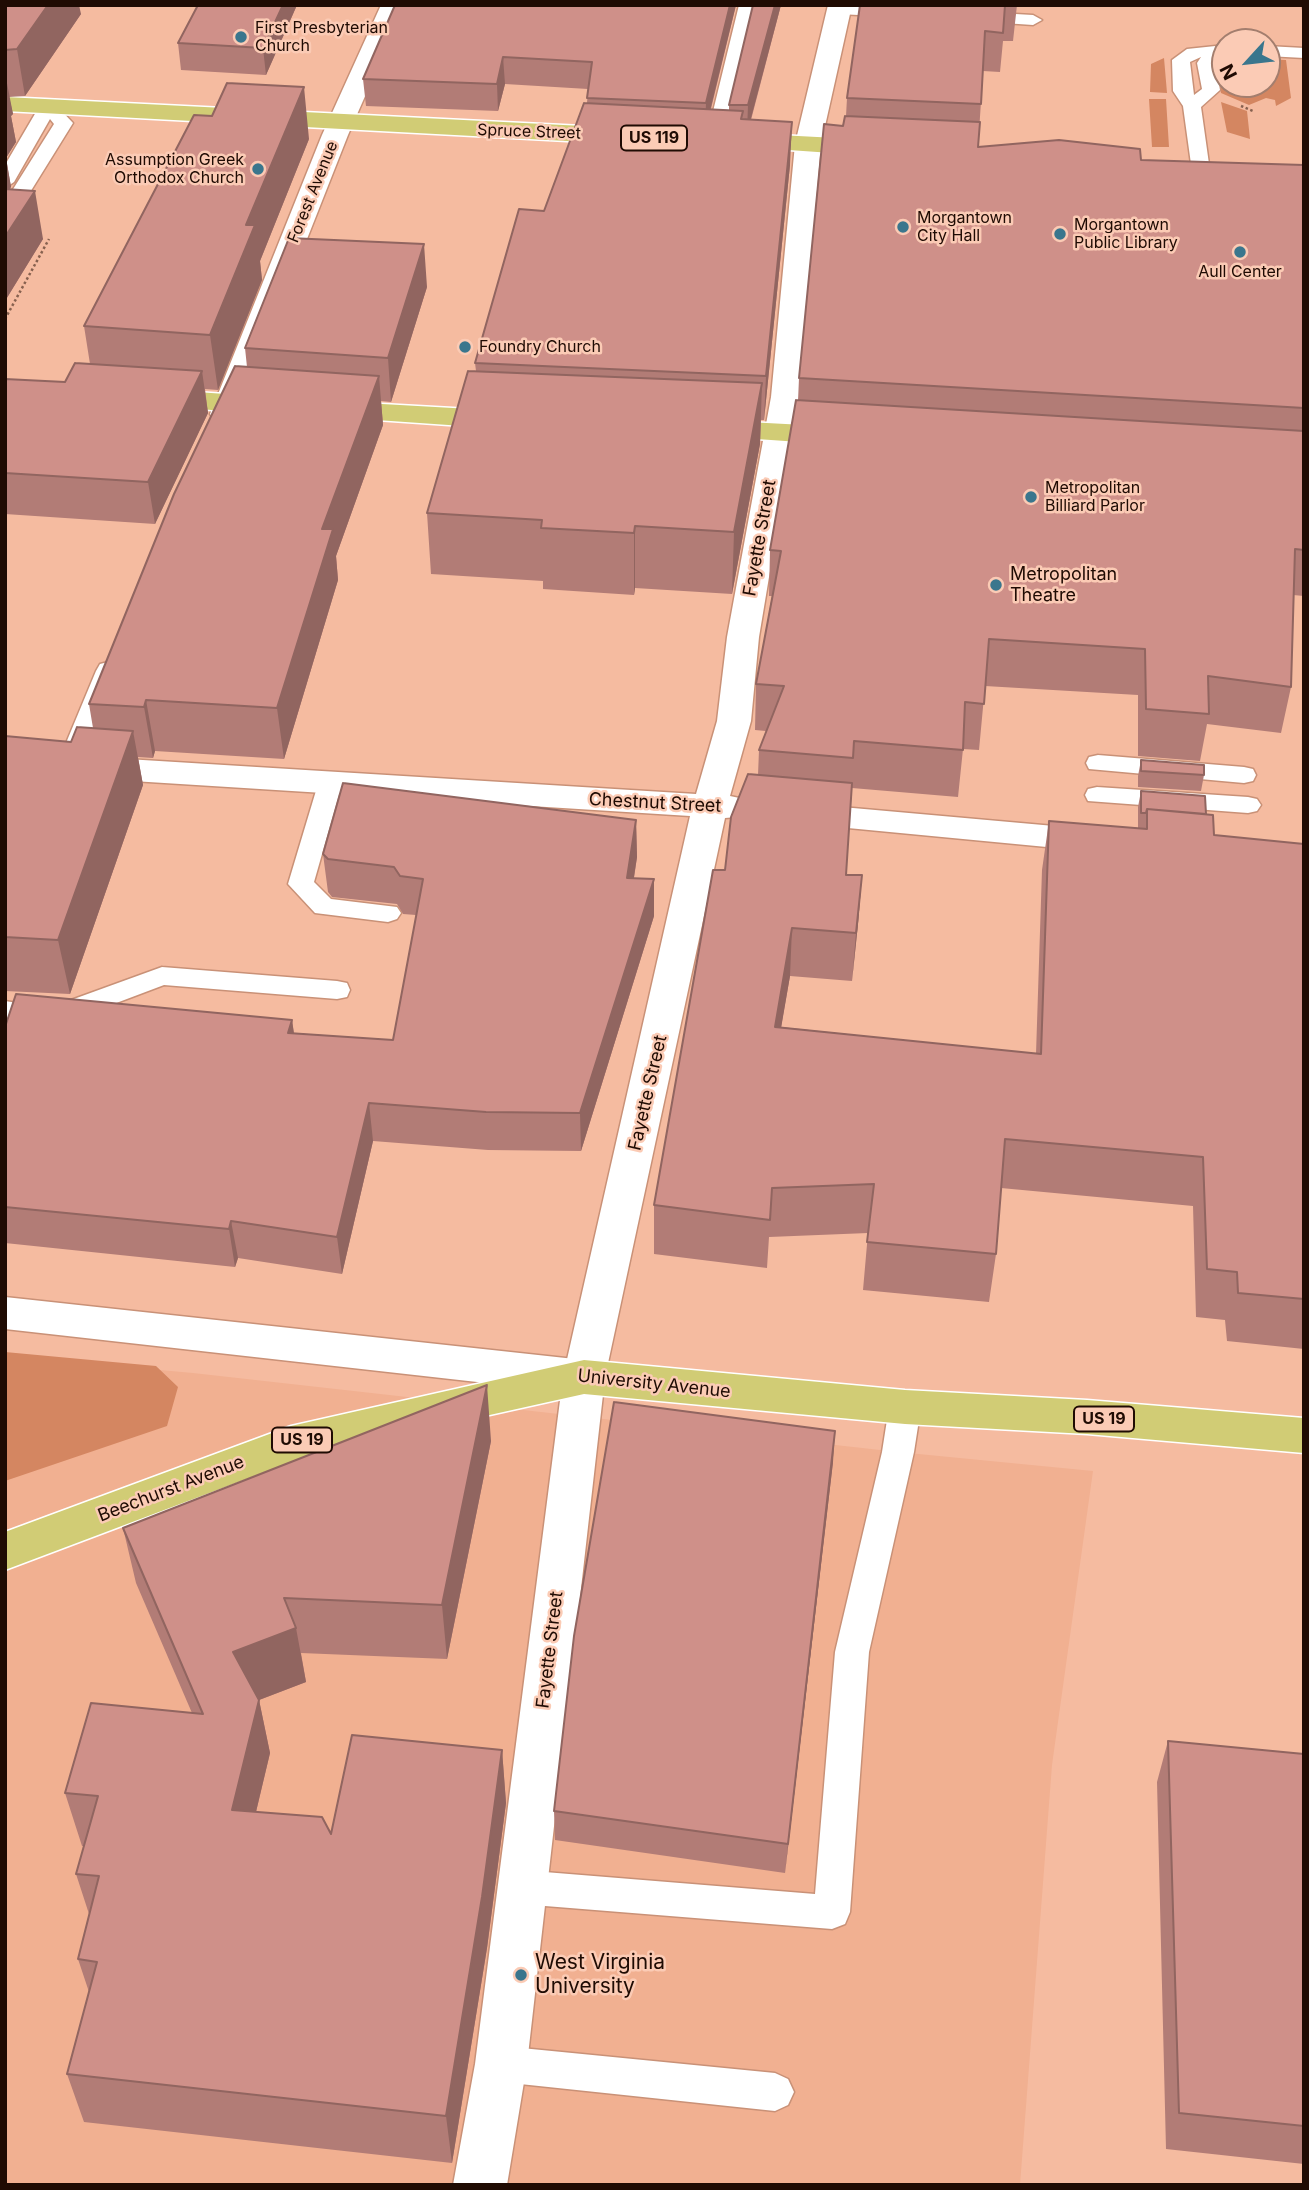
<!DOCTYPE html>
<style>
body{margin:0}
#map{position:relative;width:1309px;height:2190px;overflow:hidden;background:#f5bba0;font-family:Inter,sans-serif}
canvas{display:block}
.frame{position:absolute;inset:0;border:7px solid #1f0b03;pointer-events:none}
.north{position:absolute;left:1211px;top:28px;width:70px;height:70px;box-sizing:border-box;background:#fbcbb5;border:2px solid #a37e6e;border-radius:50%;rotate:243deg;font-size:19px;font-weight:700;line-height:28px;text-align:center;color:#1f0b03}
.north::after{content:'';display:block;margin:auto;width:24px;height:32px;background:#3a768d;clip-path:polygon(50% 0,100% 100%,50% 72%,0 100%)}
</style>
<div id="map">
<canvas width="1309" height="2190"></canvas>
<div class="frame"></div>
<div class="north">N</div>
</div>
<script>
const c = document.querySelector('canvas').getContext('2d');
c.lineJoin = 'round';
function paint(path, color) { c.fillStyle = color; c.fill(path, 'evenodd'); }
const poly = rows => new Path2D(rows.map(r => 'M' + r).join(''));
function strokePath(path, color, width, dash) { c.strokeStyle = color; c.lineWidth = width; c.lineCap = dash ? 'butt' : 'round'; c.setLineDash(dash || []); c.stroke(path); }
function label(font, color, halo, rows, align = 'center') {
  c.font = font + ' Inter,sans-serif'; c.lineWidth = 5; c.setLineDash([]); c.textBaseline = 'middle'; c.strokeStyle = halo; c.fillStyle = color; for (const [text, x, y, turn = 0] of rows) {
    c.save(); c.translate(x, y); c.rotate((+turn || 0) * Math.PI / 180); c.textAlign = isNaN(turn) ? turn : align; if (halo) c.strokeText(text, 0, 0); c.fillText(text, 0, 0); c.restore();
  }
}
paint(poly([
 [5,1356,193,1373,898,1452,1093,1471,1052,1765,1020,2185,5,2185]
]), '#f1b091');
paint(poly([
 [1164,58,1167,93,1150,92,1151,64],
 [1267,59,1286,60,1291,98,1276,106,1275,100,1266,98,1249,105,1221,93,1218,70,1224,62,1225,84,1267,84],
 [1149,99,1166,99,1169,147,1152,147],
 [1221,102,1247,111,1250,139,1227,132],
 [5,1352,156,1366,178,1387,167,1426,5,1481]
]), '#d48661');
const service = poly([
 [739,5,756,5,724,140,715,145,706,140,739,5],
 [833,5,897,7,905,12,897,17,839,14,833,13,831,9,833,5],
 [980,12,1033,15,1042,20,1033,25,974,21,971,17,980,12],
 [1225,45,1225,55,1220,56,1215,63,1220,90,1201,107,1209,164,1200,170,1191,164,1183,106,1173,91,1172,60,1187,49,1225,45],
 [1201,57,1197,63,1202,89,1194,95,1190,62,1201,57],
 [1267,46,1304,48,1304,58,1267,56,1267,46],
 [48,102,54,103,73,123,24,202,5,207,5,195,10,194,54,124,50,119,14,182,5,188,5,165,39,107,48,102],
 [1098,755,1244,767,1253,769,1256,775,1253,781,1244,783,1089,769,1086,763,1089,757,1098,755],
 [330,776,339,778,342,784,314,882,331,899,397,907,401,913,397,919,388,922,315,913,288,884,318,784,321,778,330,776],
 [1097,787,1248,797,1257,799,1261,805,1257,811,1248,813,1088,801,1085,795,1088,789,1097,787],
 [162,967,337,981,347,983,350,990,347,997,337,999,164,985,50,1028,5,1020,5,1001,49,1008,162,967],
 [905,1395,916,1398,921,1407,914,1452,869,1652,850,1912,845,1924,832,1929,520,1904,507,1899,502,1887,507,1875,520,1870,815,1894,835,1652,882,1452,889,1407,894,1398,905,1395],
 [501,2046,775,2073,788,2079,794,2092,788,2105,775,2111,501,2082,488,2077,482,2064,488,2051,501,2046]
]);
const minor = poly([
 [381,5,405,5,348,135,238,414,234,420,224,423,214,420,210,414,322,135,381,5],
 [828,5,852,5,821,144,799,397,759,637,751,721,730,796,749,800,754,808,749,816,725,818,605,1377,527,2064,507,2185,453,2185,475,2064,563,1377,690,816,5,773,5,751,61,755,96,671,100,664,112,661,124,664,128,671,94,757,696,794,717,721,727,637,771,397,795,144,828,5],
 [797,803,1099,830,1111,833,1116,841,1111,849,1099,852,785,822,780,814,785,806,797,803]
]);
const tertiary = poly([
 [5,1297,584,1360,599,1365,605,1377,599,1389,584,1394,5,1329,5,1297]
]);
const primary = poly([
 [5,97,623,128,632,131,636,136,632,141,623,144,5,111,5,97],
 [740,133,875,140,884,143,888,148,884,153,875,156,731,146,727,141,731,136,740,133],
 [154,389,268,397,278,400,282,406,278,412,268,415,144,404,140,398,144,392,154,389],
 [329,401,506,411,516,414,521,420,516,426,506,429,319,416,315,410,319,404,329,401],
 [710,420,842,427,852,430,857,436,852,442,842,445,700,435,695,429,700,423,710,420],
 [584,1360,905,1390,1087,1400,1304,1418,1304,1453,1087,1434,905,1424,584,1394,310,1455,5,1570,5,1532,291,1426,584,1360]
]);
strokePath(service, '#c99177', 3);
strokePath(minor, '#c99177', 3);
strokePath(tertiary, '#c99177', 3);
strokePath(primary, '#fff', 3);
strokePath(poly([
 [1241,106,1253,111],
 [5,319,49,239]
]), '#87614f', 2.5, [2.5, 2.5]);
paint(service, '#fff');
paint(minor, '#fff');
paint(tertiary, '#fff');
paint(primary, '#d1cc75');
paint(poly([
 [5,5,81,14,25,96,9,97,13,114,11,116,16,142,6,158,11,187,10,189,43,239,5,301],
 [198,5,297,5,266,75,181,70,178,43],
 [332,5,379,5,377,7],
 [395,5,736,5,711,109,729,110,729,105,781,5,751,120,790,165,764,420,761,420,760,444,732,594,635,588,634,595,543,589,543,581,431,574,427,513,476,371,475,363,544,211,587,103,588,89,505,84,498,111,366,106,363,79],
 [860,5,1017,5,1013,41,1003,41,1000,72,983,71,978,147,1141,160,1304,165,1304,596,1293,595,1291,687,1281,733,1207,724,1200,761,1138,756,1138,695,985,686,979,750,963,749,958,797,852,788,846,875,862,875,858,924,852,981,790,976,781,1027,1036,1054,1042,870,1049,821,1138,828,1138,807,1141,791,1206,814,1214,835,1304,844,1304,1349,1227,1341,1225,1320,1196,1317,1193,1206,1001,1188,996,1254,989,1302,863,1290,868,1233,769,1237,767,1268,654,1254,654,1205,725,870,758,775,759,750,766,731,755,730,756,684,772,596,769,596,770,550,798,401,799,378,843,126,846,116,847,98],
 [1301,5,1304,5,1304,21],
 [309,139,260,261,262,280,218,390,205,389,208,413,155,524,5,514,5,379,65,382,90,364,84,326],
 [427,287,391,402,381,401,383,425,336,556,338,580,284,759,155,751,153,758,138,757,143,785,70,994,5,991,5,736,71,742,93,728,89,704,247,367,245,348],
 [1141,760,1204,775,1201,791,1138,787,1138,776],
 [636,820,637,857,634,878,654,916,581,1151,488,1150,373,1141,342,1274,238,1258,235,1267,5,1243,5,1027,292,1020,294,1033,393,1040,416,915,403,914,397,904,332,897,328,892,323,854],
 [491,1441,447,1659,301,1653,306,1682,259,1700,270,1753,256,1812,331,1834,502,1750,506,1803,487,1948,452,2163,84,2122,67,2074,89,1992,78,1959,89,1914,76,1874,84,1846,82,1846,65,1793,192,1713,136,1583,123,1528],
 [833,1462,785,1873,555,1840,554,1811],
 [1168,1741,1304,1754,1304,2164,1166,2149,1157,1782]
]), '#b27c76');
paint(poly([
 [48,5,79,5,81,14,25,96,17,49],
 [283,5,297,5,266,75,263,48],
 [730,5,736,5,705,131,706,103],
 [775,5,781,5,747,133,748,105],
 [503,57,505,84,498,111,497,84],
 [5,73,13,114,11,116,16,142,6,158,11,187,10,188,14,207,5,221],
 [304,87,309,139,260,261,262,280,218,390,210,335,246,225],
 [792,122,790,165,764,420,766,376],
 [35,191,43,239,5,301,5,237],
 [424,244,427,287,391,402,388,358],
 [202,371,208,413,155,524,148,482],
 [379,376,383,425,336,556,338,580,284,759,277,708,322,529],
 [762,383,760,444,732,594,734,532],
 [635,526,635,588,634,595,634,533],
 [146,700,155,751,153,758,144,707],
 [133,731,143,785,70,994,58,940],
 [636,820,637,857,628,915,627,878],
 [862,875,858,924,852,981,856,933],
 [654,879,654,916,581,1151,580,1113],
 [792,928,790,976,773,1075,775,1027],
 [292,1020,297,1057,288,1033],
 [369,1103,373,1141,342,1274,337,1237],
 [231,1221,238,1258,235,1267,229,1229],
 [487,1385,491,1441,447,1659,442,1605],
 [835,1431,833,1462,785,1873,788,1844],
 [296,1628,306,1682,259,1700,270,1753,244,1862,232,1810,233,1652],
 [502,1750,506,1803,487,1948,452,2163,446,2116]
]), '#916560');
const building = poly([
 [5,5,48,5,17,49,5,50,5,5],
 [198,5,283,5,263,48,178,43,198,5],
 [395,5,730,5,706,103,587,98,592,62,503,57,497,84,363,79,395,5],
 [753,5,775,5,748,105,729,105,753,5],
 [860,5,1005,5,1003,33,985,31,981,104,847,98,860,5],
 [227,83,304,87,246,225,255,225,210,335,84,326,194,115,212,116,227,83],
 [584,103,743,111,741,119,792,122,766,376,475,363,519,209,544,211,584,103],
 [845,116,980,122,978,147,1059,140,1140,149,1141,160,1304,165,1304,408,799,378,824,124,843,126,845,116],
 [5,189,35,191,5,237,5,189],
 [289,238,424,244,388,358,245,348,289,238],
 [75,363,202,371,148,482,5,473,5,379,65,382,75,363],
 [235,366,379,376,322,529,333,529,277,708,146,700,144,707,89,704,174,494,235,366],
 [468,371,762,383,734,532,635,526,634,533,541,528,542,520,427,513,468,371],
 [796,400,1304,431,1304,550,1295,549,1291,687,1208,676,1209,714,1146,709,1145,649,989,639,984,704,965,702,963,750,854,741,853,758,759,750,784,686,756,684,781,551,770,550,796,400],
 [77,727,133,731,58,940,5,937,5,736,71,742,77,727],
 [1141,760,1204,765,1204,775,1141,771,1141,760],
 [748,774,852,783,846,875,862,875,856,933,792,928,775,1027,1041,1054,1049,821,1147,829,1147,809,1213,815,1214,835,1304,844,1304,1299,1238,1293,1237,1272,1207,1269,1203,1157,1005,1139,996,1254,867,1242,874,1184,772,1188,770,1220,654,1205,713,870,725,870,731,817,748,774],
 [343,783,636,820,627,878,654,879,580,1113,486,1112,369,1103,337,1237,231,1221,229,1229,5,1207,5,1027,16,994,292,1020,288,1033,393,1040,423,879,400,876,394,867,328,859,323,854,343,783],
 [1141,791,1205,796,1206,814,1147,809,1146,813,1141,813,1141,791],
 [487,1385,442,1605,284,1598,296,1628,233,1652,259,1700,232,1810,322,1817,331,1834,352,1735,502,1750,482,1897,446,2116,67,2074,97,1962,78,1959,99,1876,76,1874,98,1796,65,1793,91,1703,203,1714,123,1528,487,1385],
 [614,1402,835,1431,788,1844,554,1811,574,1636,614,1402],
 [1168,1741,1304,1754,1304,2126,1179,2113,1168,1741]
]);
paint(building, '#cf9089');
strokePath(building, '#916560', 2);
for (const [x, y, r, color] of [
 [241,37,7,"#3a768d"],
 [258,169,7,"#3a768d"],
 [903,227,7,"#3a768d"],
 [1060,234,7,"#3a768d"],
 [1240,252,7,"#3a768d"],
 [465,347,7,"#3a768d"],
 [1031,497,7,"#3a768d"],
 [996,585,7,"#3a768d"],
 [521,1975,7,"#3a768d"]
]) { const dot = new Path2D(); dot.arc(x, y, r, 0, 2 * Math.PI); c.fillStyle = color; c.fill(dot); strokePath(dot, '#fbcbb5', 2.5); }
label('16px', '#1f0b03', '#fbcbb5', [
 ["First Presbyterian",255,28],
 ["Church",255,46],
 ["Assumption Greek",244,160,"right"],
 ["Orthodox Church",244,178,"right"],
 ["Morgantown",917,218],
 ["City Hall",917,236],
 ["Morgantown",1074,225],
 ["Public Library",1074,243],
 ["Aull Center",1240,272,"center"],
 ["Foundry Church",479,347],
 ["Metropolitan",1045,488],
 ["Billiard Parlor",1045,506]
], 'left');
label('16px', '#1f0b03', '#fbcbb5', [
 ["Spruce Street",529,132,2],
 ["Forest Avenue",313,192,-68]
]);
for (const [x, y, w] of [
 [654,138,66],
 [1104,1419,60],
 [302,1440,60]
]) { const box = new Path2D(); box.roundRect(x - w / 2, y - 12.5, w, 25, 5); c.fillStyle = '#fbcbb5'; c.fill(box); strokePath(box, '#1f0b03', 2); }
label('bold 16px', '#1f0b03', null, [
 ["US 119",654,138],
 ["US 19",1104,1419],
 ["US 19",302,1440]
]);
label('18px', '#1f0b03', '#fbcbb5', [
 ["Fayette Street",760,538,-80],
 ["Chestnut Street",655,803,3],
 ["Fayette Street",648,1093,-77],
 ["University Avenue",654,1384,6],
 ["Beechurst Avenue",171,1489,-21],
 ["Fayette Street",550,1650,-83]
]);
label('18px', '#1f0b03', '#fbcbb5', [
 ["Metropolitan",1010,575],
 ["Theatre",1010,596]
], 'left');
label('21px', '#1f0b03', '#fbcbb5', [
 ["West Virginia",535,1963],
 ["University",535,1987]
], 'left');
</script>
